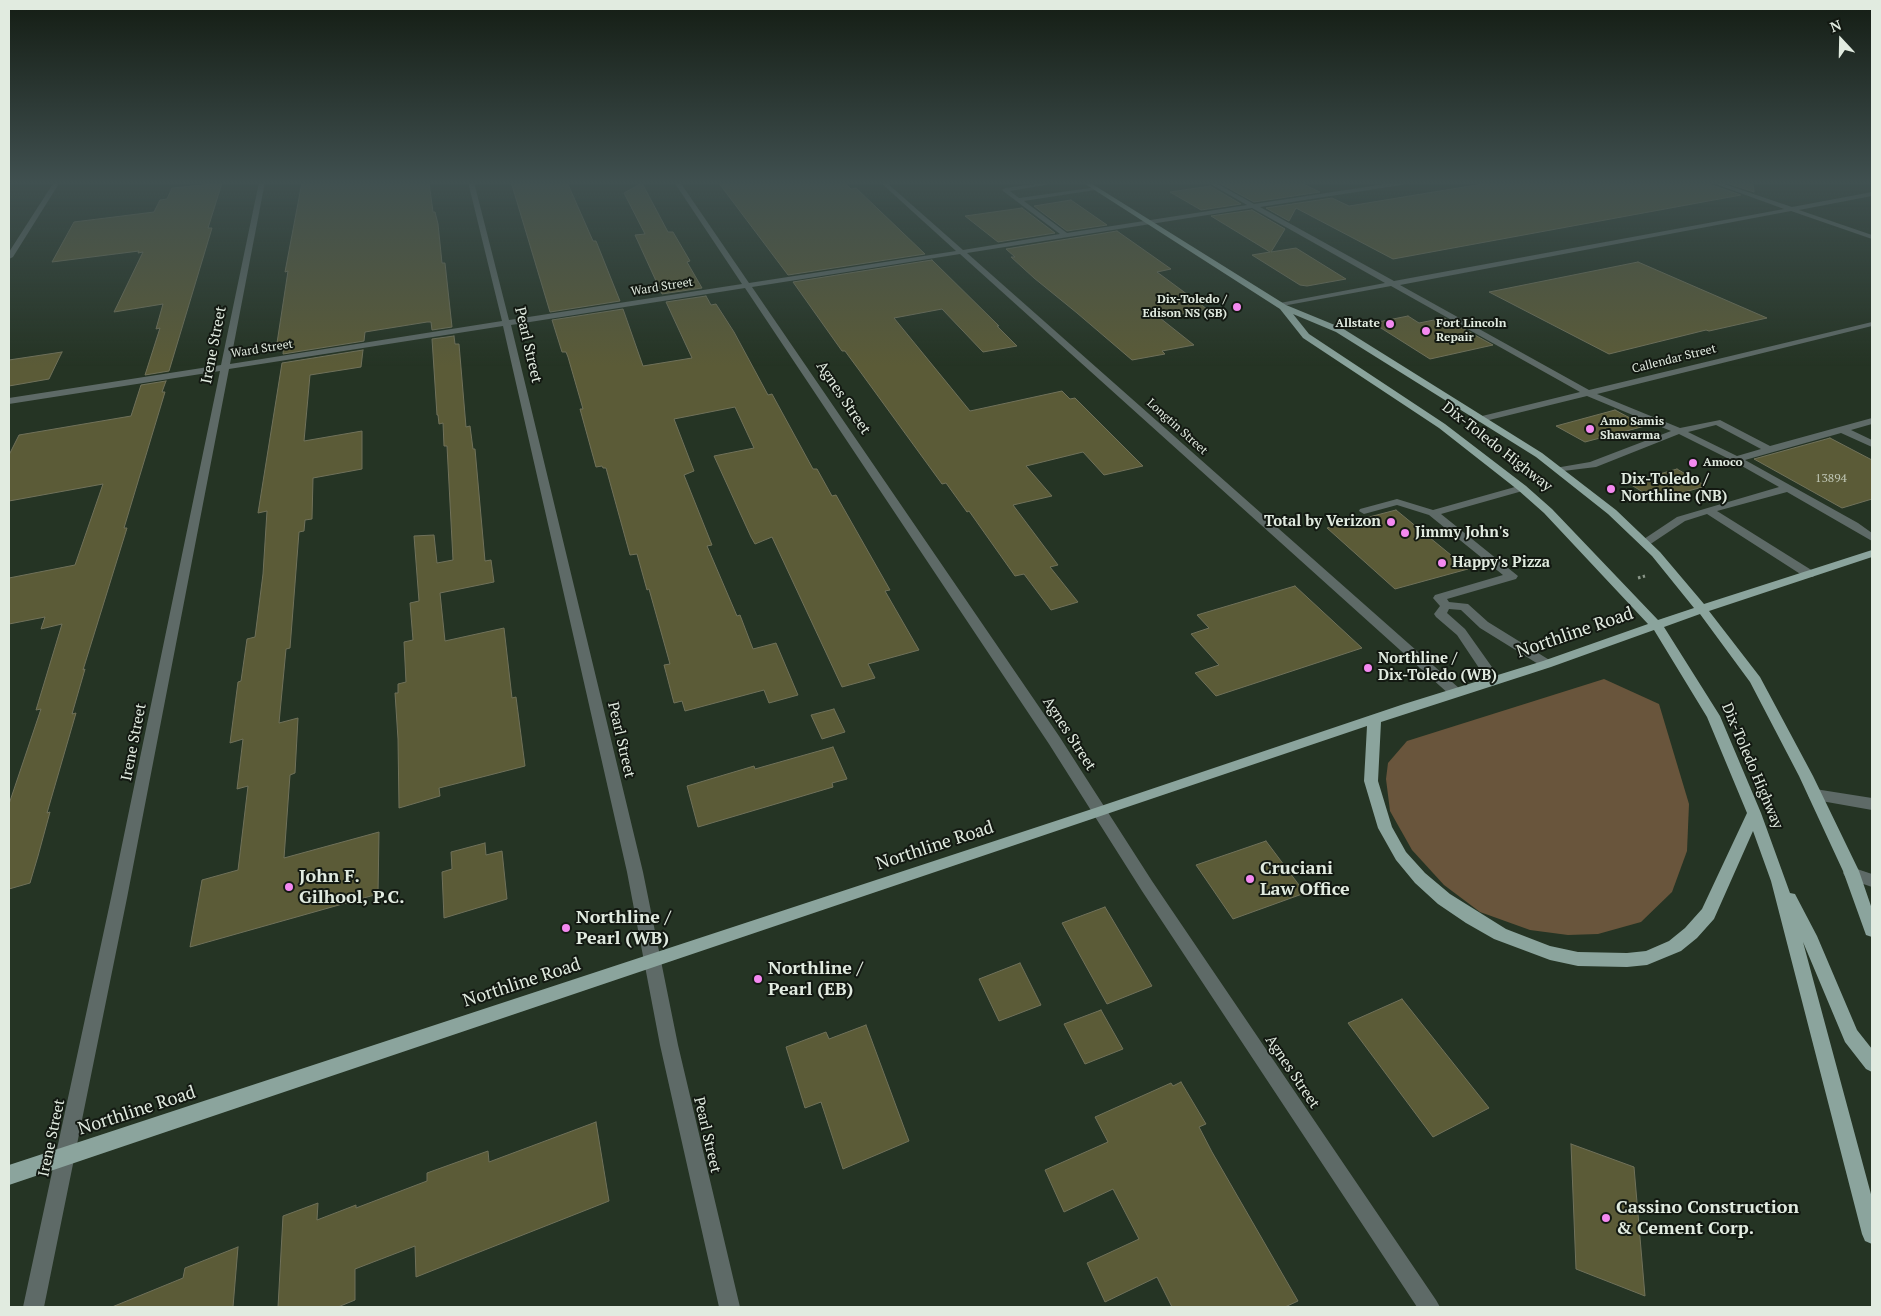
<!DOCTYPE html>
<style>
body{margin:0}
#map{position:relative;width:1881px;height:1316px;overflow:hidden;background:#253424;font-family:"PT Serif",serif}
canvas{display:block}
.frame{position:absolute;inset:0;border:10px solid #e1ebe0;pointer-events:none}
.north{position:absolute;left:1816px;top:15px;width:50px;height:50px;-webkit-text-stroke:4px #131912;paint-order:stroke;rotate:339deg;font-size:14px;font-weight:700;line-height:20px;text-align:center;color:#e1ebe0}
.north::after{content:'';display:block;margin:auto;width:18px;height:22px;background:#e1ebe0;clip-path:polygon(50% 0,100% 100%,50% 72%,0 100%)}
</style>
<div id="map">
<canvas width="1881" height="1316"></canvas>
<div class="frame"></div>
<div class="north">N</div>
</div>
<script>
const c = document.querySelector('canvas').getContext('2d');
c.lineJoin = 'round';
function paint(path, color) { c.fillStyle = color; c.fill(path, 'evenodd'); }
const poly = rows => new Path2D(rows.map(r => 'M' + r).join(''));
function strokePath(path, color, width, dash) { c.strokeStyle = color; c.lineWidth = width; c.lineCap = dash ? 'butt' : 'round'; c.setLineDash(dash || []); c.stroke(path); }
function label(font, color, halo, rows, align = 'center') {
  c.font = font + ' "PT Serif",serif'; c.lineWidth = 4; c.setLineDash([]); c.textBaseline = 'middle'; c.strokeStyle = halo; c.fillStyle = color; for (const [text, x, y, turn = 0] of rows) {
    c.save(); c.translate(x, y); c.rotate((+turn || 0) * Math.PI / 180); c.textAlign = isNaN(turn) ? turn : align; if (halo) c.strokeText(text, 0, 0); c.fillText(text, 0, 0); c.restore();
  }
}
paint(poly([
 [1604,679,1659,704,1689,804,1687,851,1672,892,1641,922,1598,934,1568,935,1530,930,1480,912,1444,885,1412,850,1390,811,1386,779,1388,763,1407,741]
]), '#69553c');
const building = poly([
 [302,182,429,182,433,212,435,212,438,224,442,263,445,263,452,327,432,330,431,322,427,322,365,332,364,341,283,354,284,342,277,343,288,271,285,272,302,182],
 [511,182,567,182,593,241,596,241,620,301,550,312,511,182],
 [718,182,844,182,851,189,856,188,925,254,788,275,718,182],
 [1237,182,1299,182,1320,192,1254,202,1221,184,1237,182],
 [1494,182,1708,182,1709,184,1741,195,1393,259,1296,208,1289,221,1266,208,1332,198,1349,206,1494,182],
 [1723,182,1753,182,1754,192,1723,182],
 [222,183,208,228,212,228,169,371,145,375,160,328,156,329,163,304,114,312,143,252,138,253,139,251,52,262,74,222,154,212,160,200,167,199,172,188,222,183],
 [642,183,668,232,673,232,690,261,687,262,702,288,662,294,635,235,645,234,624,193,642,183],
 [1210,186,1241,204,1201,210,1170,192,1210,186],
 [1071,200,1107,225,1067,231,1034,206,1071,200],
 [1022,208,1055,233,998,242,965,216,1022,208],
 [1252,210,1285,229,1271,252,1296,248,1346,279,1307,286,1300,285,1252,255,1270,252,1211,216,1252,210],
 [1117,231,1171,269,1157,272,1207,309,1160,318,1194,345,1162,351,1165,354,1132,360,1077,313,1034,278,1011,257,1015,257,1006,249,1117,231],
 [932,260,999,326,997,326,1017,346,983,352,942,309,894,318,970,411,1062,391,1070,399,1075,398,1143,466,1104,475,1083,452,1026,466,1052,496,1013,505,1058,565,1050,567,1078,602,1051,610,1024,574,1015,576,969,511,967,512,946,483,942,484,859,370,845,351,842,351,793,282,932,260],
 [1638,262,1767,318,1709,331,1706,330,1609,354,1489,292,1638,262],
 [706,296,711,305,716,304,734,332,768,395,772,394,813,469,817,469,832,496,836,495,890,590,885,591,919,650,868,664,875,678,842,687,772,537,755,544,751,537,714,456,754,448,735,407,674,419,694,471,684,475,712,545,707,546,737,616,740,615,753,649,776,643,798,695,769,703,764,690,685,711,682,701,674,703,664,665,670,664,649,589,647,590,637,554,630,555,606,468,603,468,602,466,596,467,580,409,583,409,568,357,566,352,562,352,552,320,623,309,643,366,692,358,666,302,706,296],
 [1408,316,1419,323,1444,318,1493,345,1430,359,1373,323,1408,316],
 [454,336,455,344,459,344,466,427,470,426,473,449,475,449,485,561,491,560,494,582,440,593,445,641,504,628,512,698,516,697,525,766,439,788,440,796,399,808,398,739,395,693,398,693,398,684,406,682,404,642,413,640,410,603,419,601,414,536,434,535,437,563,453,560,447,446,444,446,443,423,439,424,438,415,437,415,432,339,454,336],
 [363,350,361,367,310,375,304,441,362,431,362,469,313,478,312,519,305,520,304,531,299,532,290,648,286,649,279,723,298,718,295,773,290,775,284,858,379,832,378,894,190,947,202,880,238,870,248,786,237,789,243,739,230,743,238,682,241,681,247,639,255,637,263,574,267,511,258,513,282,363,363,350],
 [62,352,49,379,9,386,9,360,62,352],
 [166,381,162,392,165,392,124,528,127,528,83,670,85,669,72,714,76,713,47,813,50,812,38,856,30,883,9,889,9,804,41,709,36,710,62,624,41,629,45,617,9,624,9,578,75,565,103,484,9,501,9,455,19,435,131,416,141,385,166,381],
 [1615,410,1645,426,1585,442,1556,426,1615,410],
 [1830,438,1872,460,1872,499,1842,508,1754,459,1830,438],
 [1677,469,1706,486,1656,500,1628,483,1677,469],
 [1396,510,1468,569,1395,589,1327,528,1396,510],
 [1295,586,1362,648,1216,696,1195,673,1219,665,1191,634,1209,628,1197,615,1295,586],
 [834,709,845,732,822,739,811,715,834,709],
 [833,747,847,779,832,783,833,787,698,827,687,786,754,766,755,769,833,747],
 [1266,841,1305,893,1233,919,1196,865,1266,841],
 [485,843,486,855,502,851,507,899,444,918,442,872,452,869,451,852,485,843],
 [1105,907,1152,986,1107,1004,1062,923,1105,907],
 [1020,963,1041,1005,999,1021,979,979,1020,963],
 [1402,999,1489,1108,1433,1137,1348,1023,1402,999],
 [1101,1010,1123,1049,1085,1064,1064,1024,1101,1010],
 [866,1025,909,1141,843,1169,821,1102,805,1108,786,1047,826,1032,829,1039,866,1025],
 [1181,1082,1206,1124,1199,1127,1212,1152,1298,1301,1285,1307,1172,1307,1157,1277,1105,1302,1087,1263,1139,1239,1113,1189,1064,1212,1045,1170,1108,1142,1095,1117,1171,1083,1173,1086,1181,1082],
 [596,1122,609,1201,416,1277,415,1246,355,1269,355,1300,338,1307,278,1307,283,1216,318,1203,317,1220,356,1205,356,1208,427,1181,427,1173,488,1151,489,1162,596,1122],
 [1571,1144,1634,1167,1645,1296,1576,1269,1571,1144],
 [238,1247,233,1307,112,1307,183,1278,185,1268,238,1247]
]);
paint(building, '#5b5b37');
strokePath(building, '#70715a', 1);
strokePath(poly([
 [1638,578,1645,576]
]), '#8b978a', 3, [2.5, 2.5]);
paint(poly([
 [54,182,60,182,13,257,9,259,9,252,54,182],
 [259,182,265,182,230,364,502,321,468,182,474,182,509,320,742,284,674,182,680,182,749,283,956,251,880,182,886,182,963,250,1060,234,1003,191,1002,190,1005,188,1050,182,1063,182,1010,191,1019,198,1097,187,1098,188,1095,190,1024,201,1067,233,1247,205,1207,182,1214,182,1254,204,1398,182,1411,182,1408,184,1260,207,1394,281,1784,209,1710,182,1718,182,1792,207,1872,192,1872,196,1799,210,1872,235,1872,239,1791,211,1400,285,1589,390,1872,322,1872,326,1597,394,1680,428,1720,420,1770,446,1872,418,1872,424,1851,430,1872,440,1872,447,1841,433,1745,460,1858,523,1872,533,1872,541,1787,492,1717,511,1813,571,1815,574,1813,577,1805,577,1707,514,1685,521,1649,545,1641,545,1640,543,1641,541,1677,517,1779,487,1733,461,1679,434,1596,467,1555,472,1555,468,1590,462,1671,431,1587,396,1481,422,1478,421,1478,417,1580,392,1391,286,1277,307,1276,305,1280,303,1385,283,1252,208,967,253,1460,689,1461,692,1460,695,1455,697,1450,695,960,254,752,287,1059,736,1152,881,1436,1300,1440,1307,1417,1307,1142,891,1049,744,745,288,511,325,643,872,678,1045,740,1307,719,1307,660,1045,627,872,503,326,229,369,127,898,44,1307,23,1307,111,898,220,371,9,404,9,398,221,365,259,182],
 [1716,425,1761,449,1737,456,1688,432,1716,425],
 [1522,485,1526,486,1527,488,1526,490,1441,514,1518,576,1516,579,1447,599,1449,602,1468,604,1488,622,1551,661,1553,664,1547,668,1543,667,1480,628,1461,610,1449,609,1447,613,1465,629,1499,677,1500,680,1499,683,1494,684,1489,683,1457,635,1436,617,1434,614,1440,606,1433,598,1435,595,1503,575,1429,515,1397,505,1364,514,1359,511,1360,509,1397,499,1433,510,1522,485],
 [1815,789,1872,798,1872,810,1810,799,1808,795,1810,791,1815,789],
 [1851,867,1872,874,1872,887,1846,878,1843,873,1846,868,1851,867]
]), '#5e6a67');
paint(poly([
 [1082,182,1089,182,1286,305,1342,328,1542,453,1616,510,1660,552,1704,604,1872,550,1872,557,1709,611,1760,677,1813,776,1859,871,1872,909,1872,937,1866,935,1843,871,1799,776,1750,682,1700,614,1664,627,1720,716,1761,813,1790,893,1795,894,1817,936,1857,1030,1872,1049,1872,1072,1866,1069,1845,1042,1803,942,1872,1198,1872,1244,1865,1241,1862,1234,1771,881,1753,831,1714,919,1697,938,1681,951,1647,965,1627,967,1578,966,1550,960,1494,939,1466,923,1438,904,1415,883,1396,860,1378,828,1364,781,1367,726,9,1185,9,1165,1095,808,1404,704,1543,661,1648,624,1544,513,1518,490,1439,428,1303,338,1280,309,1082,182],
 [1293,314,1336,332,1536,457,1608,514,1652,556,1694,608,1658,620,1552,509,1526,486,1445,424,1309,334,1293,314],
 [1654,630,1707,717,1747,813,1702,909,1685,928,1669,941,1646,951,1627,953,1578,952,1550,946,1506,929,1450,894,1425,873,1406,852,1392,827,1378,781,1381,722,1551,667,1654,630]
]), '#8ba49d');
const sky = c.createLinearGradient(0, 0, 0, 366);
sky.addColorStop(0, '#141d14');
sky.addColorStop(0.5, '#405050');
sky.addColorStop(1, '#40505000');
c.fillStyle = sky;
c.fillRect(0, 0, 1881, 366);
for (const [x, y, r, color] of [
 [1237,307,5,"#f489f0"],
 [1390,324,5,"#f489f0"],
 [1426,331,5,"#f489f0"],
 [1590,429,5,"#f489f0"],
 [1693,463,5,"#f489f0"],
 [1611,489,5,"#f489f0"],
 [1391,522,5,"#f489f0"],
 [1405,533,5,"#f489f0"],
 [1442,563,5,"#f489f0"],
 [1368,668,5,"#f489f0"],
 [1250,879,5,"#f489f0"],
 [289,887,5,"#f489f0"],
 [566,928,5,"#f489f0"],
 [758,979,5,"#f489f0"],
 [1606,1218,5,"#f489f0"]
]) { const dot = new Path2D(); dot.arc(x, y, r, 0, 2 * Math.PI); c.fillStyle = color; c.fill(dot); strokePath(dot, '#131912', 2); }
label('12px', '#e1ebe0', '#131912', [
 ["Ward Street",662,287,-9],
 ["Ward Street",262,349,-9],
 ["Callendar Street",1674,359,-14],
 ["Longtin Street",1177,427,42]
]);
label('bold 12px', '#e1ebe0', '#131912', [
 ["Dix-Toledo /",1227,300,"right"],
 ["Edison NS (SB)",1227,314,"right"],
 ["Allstate",1380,324,"right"],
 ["Fort Lincoln",1436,324],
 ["Repair",1436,338],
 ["Amo Samis",1600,422],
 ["Shawarma",1600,436],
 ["Amoco",1703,463]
], 'left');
label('12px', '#c0c7b6', null, [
 ["13894",1831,479]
]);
label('15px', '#e1ebe0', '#131912', [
 ["Irene Street",214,345,-79],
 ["Pearl Street",528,345,77],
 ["Agnes Street",843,398,56],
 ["Dix-Toledo Highway",1497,447,38],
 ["Agnes Street",1069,734,57],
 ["Pearl Street",621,740,77],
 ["Irene Street",134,742,-79],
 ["Dix-Toledo Highway",1752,766,67],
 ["Agnes Street",1292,1072,56],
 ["Pearl Street",707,1135,77],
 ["Irene Street",52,1138,-78]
]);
label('bold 15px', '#e1ebe0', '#131912', [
 ["Dix-Toledo /",1621,480],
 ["Northline (NB)",1621,497],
 ["Total by Verizon",1381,522,"right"],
 ["Jimmy John's",1415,533],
 ["Happy's Pizza",1452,563],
 ["Northline /",1378,659],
 ["Dix-Toledo (WB)",1378,676]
], 'left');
label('18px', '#e1ebe0', '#131912', [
 ["Northline Road",1575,633,-19],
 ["Northline Road",935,846,-18],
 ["Northline Road",522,983,-18],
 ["Northline Road",137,1111,-18]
]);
label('bold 18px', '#e1ebe0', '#131912', [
 ["Cruciani",1260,869],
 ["Law Office",1260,890],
 ["John F.",299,877],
 ["Gilhool, P.C.",299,898],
 ["Northline /",576,918],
 ["Pearl (WB)",576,939],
 ["Northline /",768,969],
 ["Pearl (EB)",768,990],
 ["Cassino Construction",1616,1208],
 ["& Cement Corp.",1616,1229]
], 'left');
</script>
